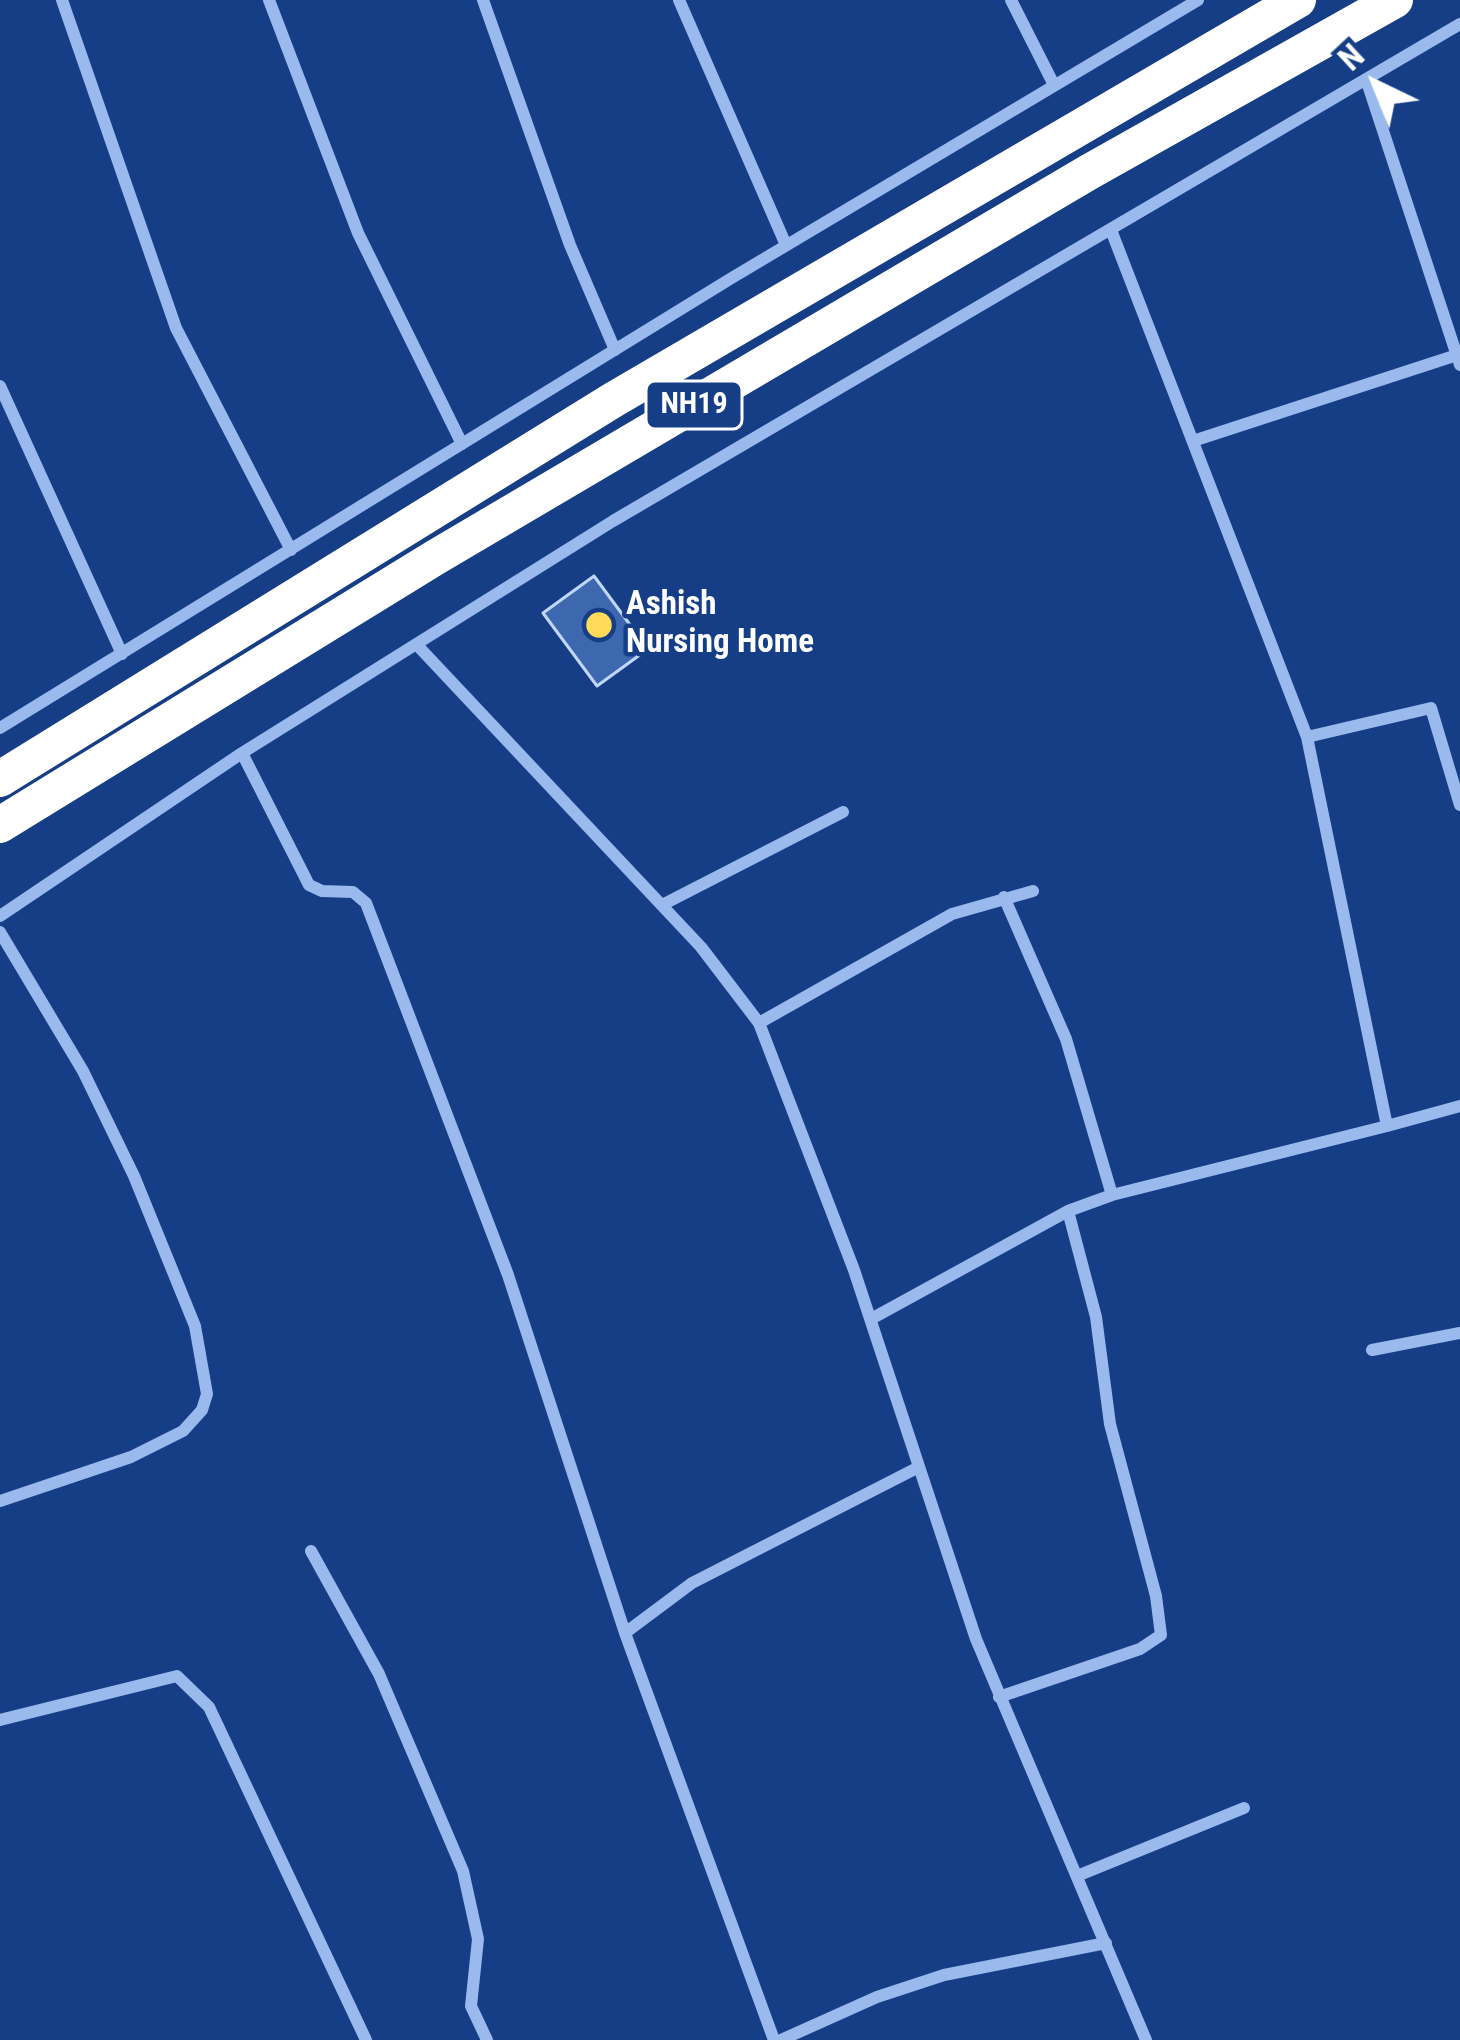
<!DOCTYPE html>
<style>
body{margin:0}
#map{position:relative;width:1460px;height:2040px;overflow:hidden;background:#153e86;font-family:"Roboto Condensed",sans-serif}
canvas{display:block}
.north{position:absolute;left:1316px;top:24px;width:120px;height:120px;-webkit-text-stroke:9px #153e86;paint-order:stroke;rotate:317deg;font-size:33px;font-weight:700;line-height:48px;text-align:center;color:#fff}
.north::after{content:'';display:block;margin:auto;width:42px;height:54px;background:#fff;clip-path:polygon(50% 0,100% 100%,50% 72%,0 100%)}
</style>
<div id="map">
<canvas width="1460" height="2040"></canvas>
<div class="north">N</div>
</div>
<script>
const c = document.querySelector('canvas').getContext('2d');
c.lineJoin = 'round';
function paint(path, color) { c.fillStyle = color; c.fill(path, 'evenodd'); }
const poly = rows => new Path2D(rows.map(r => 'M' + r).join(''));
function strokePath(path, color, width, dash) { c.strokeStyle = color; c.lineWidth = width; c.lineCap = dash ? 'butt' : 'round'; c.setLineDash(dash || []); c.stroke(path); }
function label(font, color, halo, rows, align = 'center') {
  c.font = font + ' "Roboto Condensed",sans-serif'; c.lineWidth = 9; c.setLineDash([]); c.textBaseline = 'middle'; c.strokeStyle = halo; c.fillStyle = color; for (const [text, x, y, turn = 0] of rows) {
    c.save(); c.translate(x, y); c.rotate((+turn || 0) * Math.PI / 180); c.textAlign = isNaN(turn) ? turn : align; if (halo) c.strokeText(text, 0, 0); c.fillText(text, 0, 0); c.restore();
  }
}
const building = poly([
 [594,576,648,649,597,686,543,613,594,576]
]);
paint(building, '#3d68b0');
strokePath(building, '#c0d6fa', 3);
strokePath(poly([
 [62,0,176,328,291,550],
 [269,0,358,233,462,444],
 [483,0,570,245,615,350],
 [679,0,786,245],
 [1011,0,1053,83],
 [1366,79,1460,365],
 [1111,230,1307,737,1431,708,1460,805],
 [0,386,122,654],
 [1193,441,1457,355],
 [417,645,701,947,759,1023,854,1270,976,1639,1146,2040],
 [0,728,730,279,1198,0],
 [1307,737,1387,1126,1460,1106],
 [242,753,309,885,322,891,353,892,366,903,508,1275,625,1633,774,2040],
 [1004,897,1066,1039,1112,1195],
 [662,905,843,812],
 [0,916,242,753,613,521,1460,24],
 [0,932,83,1071,134,1176,195,1326,207,1394,202,1410,183,1431,131,1457,0,1501],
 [759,1023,952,914,1033,891],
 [871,1319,1068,1211,1112,1195,1387,1126],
 [1372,1350,1460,1333],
 [311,1551,379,1674,463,1871,478,1939,471,2006,487,2040],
 [625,1633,692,1583,915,1469],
 [999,1697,1140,1649,1161,1635,1156,1596,1110,1424,1096,1317,1068,1211],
 [0,1720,177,1676,209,1707,366,2040],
 [1077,1876,1244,1808],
 [781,2040,877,1997,944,1975,1106,1943]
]), '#9abaee', 12);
strokePath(poly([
 [0,779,613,400,1298,0],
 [0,825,436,557,1089,172,1395,0]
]), '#fff', 36);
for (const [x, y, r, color] of [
 [599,625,15,"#ffdb57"]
]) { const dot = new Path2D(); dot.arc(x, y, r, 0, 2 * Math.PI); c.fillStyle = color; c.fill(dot); strokePath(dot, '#153e86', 4.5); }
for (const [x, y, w] of [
 [694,405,96]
]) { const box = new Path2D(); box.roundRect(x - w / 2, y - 24, w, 48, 9); c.fillStyle = '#153e86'; c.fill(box); strokePath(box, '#fff', 3); }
label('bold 30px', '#fff', null, [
 ["NH19",694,405]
]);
label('bold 33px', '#fff', '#153e86', [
 ["Ashish",626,606],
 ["Nursing Home",626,644]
], 'left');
</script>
